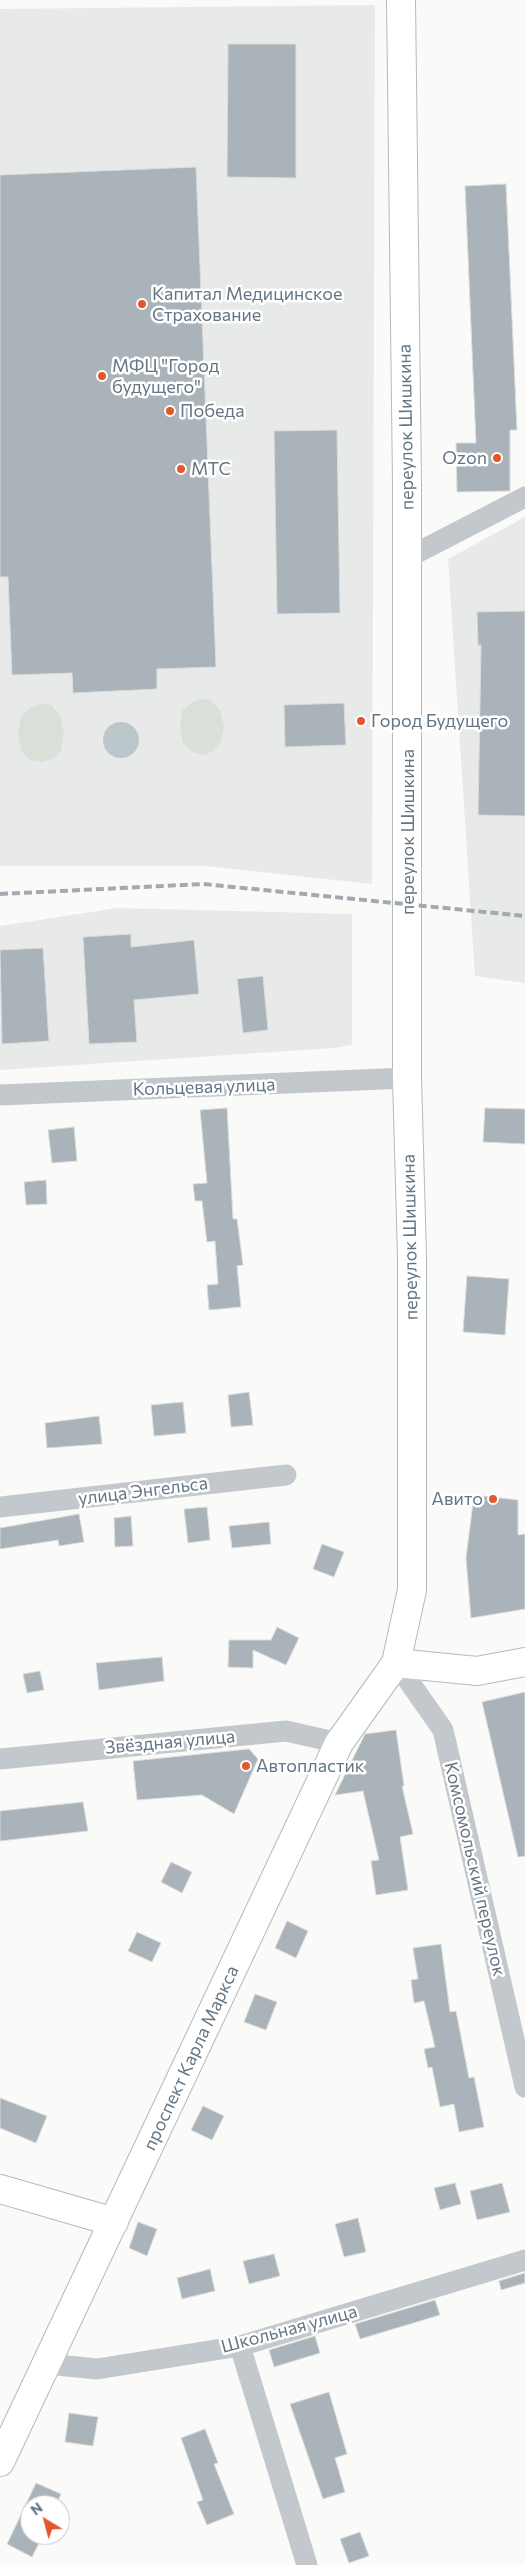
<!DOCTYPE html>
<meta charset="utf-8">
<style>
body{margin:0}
#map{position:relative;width:525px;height:2565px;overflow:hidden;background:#fafaf8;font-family:Commissioner,sans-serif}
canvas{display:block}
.north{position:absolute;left:20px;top:2495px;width:50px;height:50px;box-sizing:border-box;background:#fff;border:1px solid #c1c8cd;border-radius:50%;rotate:323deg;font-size:14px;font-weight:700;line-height:20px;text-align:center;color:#657683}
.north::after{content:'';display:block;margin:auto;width:18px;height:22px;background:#e4572e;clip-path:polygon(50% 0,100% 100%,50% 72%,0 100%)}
</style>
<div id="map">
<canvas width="525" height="2565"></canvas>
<div class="north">N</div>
</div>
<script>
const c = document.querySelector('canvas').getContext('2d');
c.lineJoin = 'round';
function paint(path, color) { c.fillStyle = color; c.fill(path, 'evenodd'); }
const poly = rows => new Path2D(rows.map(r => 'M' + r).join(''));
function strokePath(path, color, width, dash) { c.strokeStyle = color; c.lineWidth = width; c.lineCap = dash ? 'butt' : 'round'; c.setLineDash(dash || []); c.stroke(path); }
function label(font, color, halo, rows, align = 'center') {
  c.font = font + ' Commissioner,sans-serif'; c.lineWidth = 5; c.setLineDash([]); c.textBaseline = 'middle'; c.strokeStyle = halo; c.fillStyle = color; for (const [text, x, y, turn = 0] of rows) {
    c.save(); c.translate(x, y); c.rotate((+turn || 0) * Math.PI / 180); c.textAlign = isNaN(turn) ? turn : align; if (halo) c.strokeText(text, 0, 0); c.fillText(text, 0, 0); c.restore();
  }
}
paint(poly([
 [375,5,372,884,205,866,0,866,0,9],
 [525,517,525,983,475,976,448,559],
 [117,908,352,914,352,1045,334,1048,0,1070,0,926]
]), '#e8e9e9');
paint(poly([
 [202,699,211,700,220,710,224,726,221,742,212,752,202,755,192,752,183,743,180,727,182,711,192,702],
 [40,704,51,705,60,716,64,733,61,751,53,759,41,762,30,760,22,752,18,734,21,717,30,708]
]), '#dadfd7');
paint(poly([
 '103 740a18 18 0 1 1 36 0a18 18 0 1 1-36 0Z'
]), '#bbc7cb');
const building = poly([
 [228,44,296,44,296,178,227,177,228,44],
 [196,167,216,667,157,669,157,689,73,693,72,673,12,675,8,577,0,577,0,175,196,167],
 [506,184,517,430,510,430,510,491,457,492,456,443,476,443,465,186,506,184],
 [337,430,340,613,277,614,274,431,337,430],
 [525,611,525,816,478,815,481,645,478,645,477,612,525,611],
 [344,703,346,745,285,747,284,705,344,703],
 [131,934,131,947,194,940,199,994,134,1000,137,1042,89,1044,83,937,131,934],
 [43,948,49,1041,2,1044,0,950,43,948],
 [263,976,268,1030,243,1033,237,979,263,976],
 [227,1108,233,1219,237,1219,243,1265,237,1266,241,1307,209,1310,207,1285,218,1284,215,1241,207,1242,202,1201,195,1201,193,1184,207,1183,200,1110,227,1108],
 [485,1108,525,1109,525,1144,483,1142,485,1108],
 [74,1127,77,1161,52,1163,48,1130,74,1127],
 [46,1180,47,1204,26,1205,24,1182,46,1180],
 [467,1276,509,1279,505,1335,463,1332,467,1276],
 [249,1392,253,1425,231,1427,228,1395,249,1392],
 [183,1402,186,1433,154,1436,151,1405,183,1402],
 [99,1416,102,1444,47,1448,45,1423,99,1416],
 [474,1495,518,1500,518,1535,525,1534,525,1609,471,1618,466,1558,474,1495],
 [207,1507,210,1540,188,1543,184,1509,207,1507],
 [79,1514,84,1542,59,1546,58,1540,0,1549,0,1528,79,1514],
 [131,1516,133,1546,115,1547,114,1518,131,1516],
 [269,1522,271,1544,232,1548,229,1526,269,1522],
 [322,1544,344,1552,334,1577,313,1569,322,1544],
 [277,1627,299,1638,286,1665,253,1650,253,1668,228,1667,229,1640,271,1640,277,1627],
 [162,1657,164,1681,99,1690,96,1663,162,1657],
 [40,1671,44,1690,27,1693,23,1674,40,1671],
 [525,1692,525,1856,518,1857,482,1702,525,1692],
 [396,1730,404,1786,402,1786,413,1834,400,1837,408,1890,376,1895,371,1861,379,1860,363,1791,335,1795,365,1734,396,1730],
 [249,1749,258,1759,234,1814,202,1795,137,1800,133,1761,249,1749],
 [83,1802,88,1831,0,1841,0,1811,83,1802],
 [171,1862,192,1872,182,1893,161,1882,171,1862],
 [287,1921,308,1931,296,1958,275,1948,287,1921],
 [137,1932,161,1943,152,1962,128,1951,137,1932],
 [441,1944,450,2012,456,2011,469,2078,474,2077,484,2127,459,2132,454,2104,440,2107,432,2067,428,2068,424,2049,435,2047,424,2001,414,2003,411,1980,418,1979,413,1948,441,1944],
 [255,1994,277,2002,266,2030,244,2022,255,1994],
 [0,2098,47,2116,36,2143,0,2128,0,2098],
 [203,2106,224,2116,212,2140,191,2130,203,2106],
 [455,2183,461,2204,440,2210,434,2188,455,2183],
 [502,2183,510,2212,477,2220,470,2191,502,2183],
 [358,2218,366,2252,344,2257,335,2224,358,2218],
 [138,2222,157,2229,147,2256,129,2248,138,2222],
 [274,2254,280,2276,249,2284,243,2261,274,2254],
 [210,2269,215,2291,182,2299,177,2278,210,2269],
 [525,2273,525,2283,501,2290,499,2281,525,2273],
 [435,2300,440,2315,360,2339,355,2324,435,2300],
 [315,2336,320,2353,274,2367,269,2350,315,2336],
 [329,2392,347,2454,335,2458,345,2492,323,2499,290,2404,329,2392],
 [69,2413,98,2417,93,2446,65,2442,69,2413],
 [205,2429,218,2463,214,2464,234,2514,207,2525,197,2502,203,2500,181,2438,205,2429],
 [36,2483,61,2494,56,2505,30,2505,30,2535,43,2535,32,2557,7,2544,36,2483],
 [360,2532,369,2556,349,2563,340,2539,360,2532]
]);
paint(building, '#aab3b9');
strokePath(building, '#dcdcda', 1);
const secondary = poly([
 [396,1663,477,1671,525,1662],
 [0,2189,114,2222],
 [0,2462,339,1743,396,1663,412,1590,412,1256,407,1078,407,483,401,0]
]);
strokePath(secondary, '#b3babf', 30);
strokePath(poly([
 [407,558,525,497],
 [0,1095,407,1078],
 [0,1507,286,1475],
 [396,1663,443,1730,525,2087],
 [0,1759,286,1731,339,1743],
 [240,2346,307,2565],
 [47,2364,97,2369,240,2346,525,2260]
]), '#c3c8cc', 21);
strokePath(secondary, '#fff', 28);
strokePath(poly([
 [0,894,203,884,525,916]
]), '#a2aab0', 4, [8, 4]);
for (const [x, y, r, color] of [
 [142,304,5,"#e4572e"],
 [102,376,5,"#e4572e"],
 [170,411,5,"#e4572e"],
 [497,458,5,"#e4572e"],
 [181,469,5,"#e4572e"],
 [361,721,5,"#e4572e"],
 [493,1499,5,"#e4572e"],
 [246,1766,5,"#e4572e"]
]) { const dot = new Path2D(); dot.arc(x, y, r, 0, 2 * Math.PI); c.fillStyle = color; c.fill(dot); strokePath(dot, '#fff', 2); }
label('18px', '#657683', '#fff', [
 ["Капитал Медицинское",152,294],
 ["Страхование",152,315],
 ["МФЦ \"Город",112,366],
 ["будущего\"",112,387],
 ["Победа",180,411],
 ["Ozon",487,458,"right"],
 ["МТС",191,469],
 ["Город Будущего",371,721],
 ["Авито",483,1499,"right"],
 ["Автопластик",256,1766]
], 'left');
label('18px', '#657683', '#fff', [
 ["переулок Шишкина",406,427,-91],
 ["переулок Шишкина",408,832,-90],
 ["Кольцевая улица",204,1087,-2],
 ["переулок Шишкина",410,1237,-91],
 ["улица Энгельса",143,1491,-7],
 ["Звёздная улица",170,1742,-5],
 ["Комсомольский переулок",475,1869,77],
 ["проспект Карла Маркса",191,2058,-65],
 ["Школьная улица",289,2329,-15]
]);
</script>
